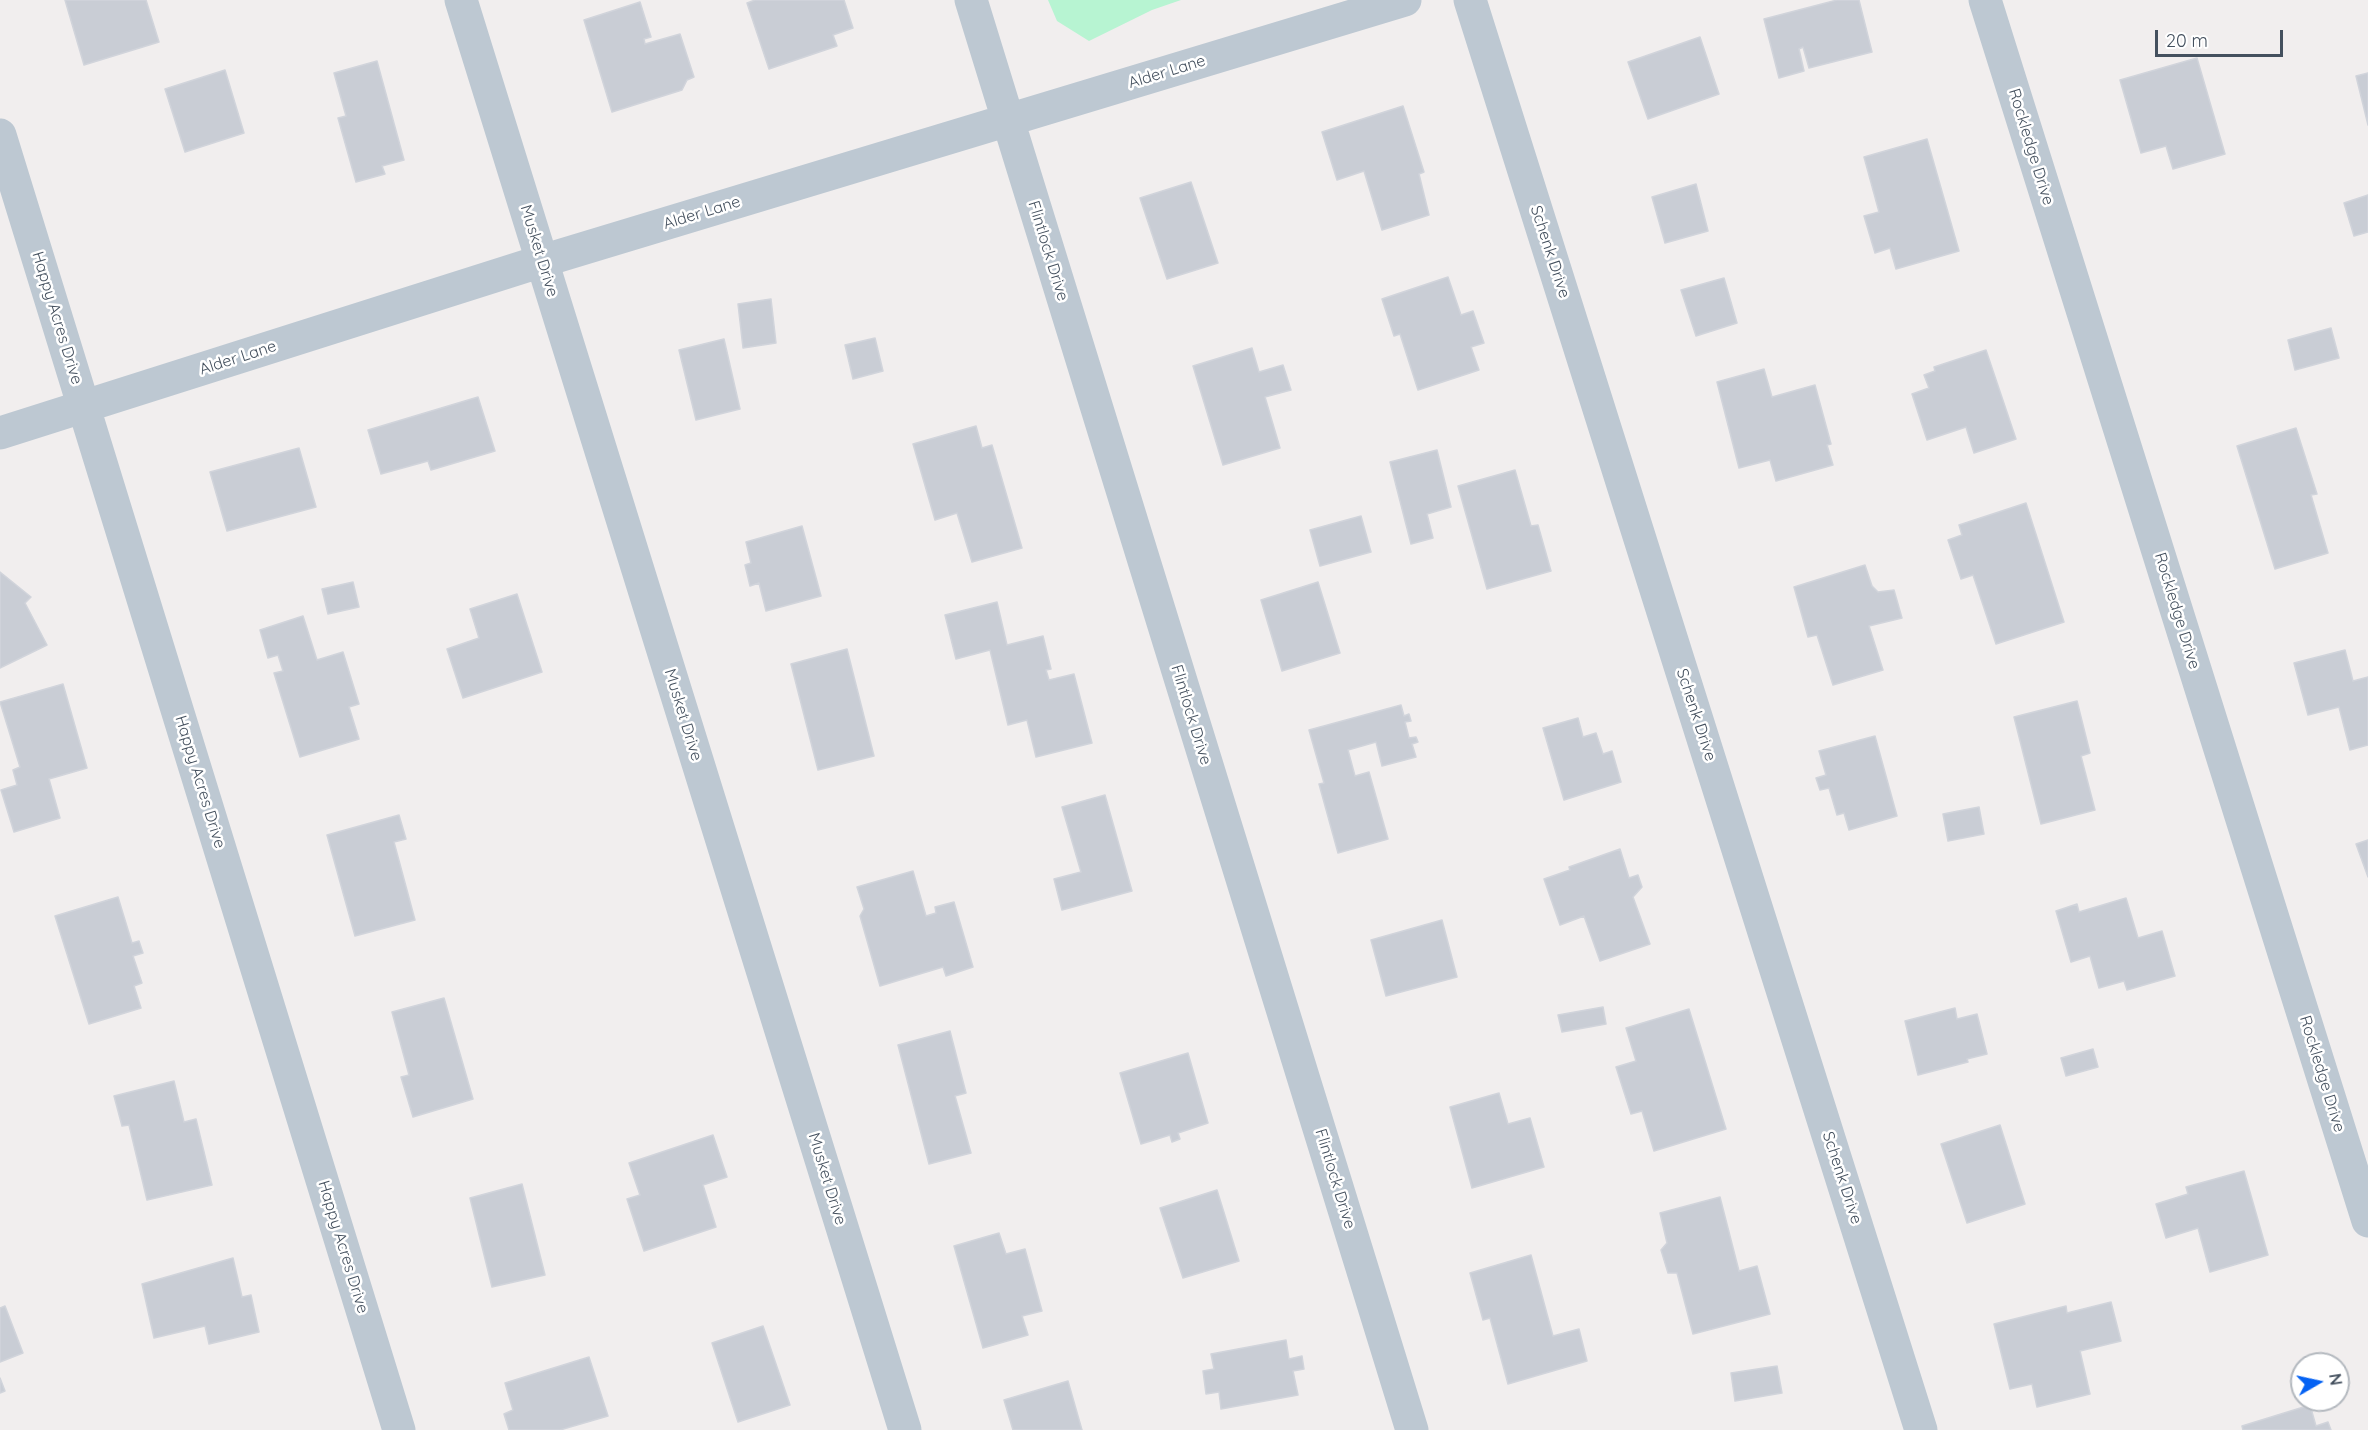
<!DOCTYPE html>
<style>
body{margin:0}
#map{position:relative;width:2368px;height:1430px;overflow:hidden;background:#f1eeee;font-family:Quicksand,sans-serif}
canvas{display:block}
.north{position:absolute;left:2290px;top:1352px;width:60px;height:60px;box-sizing:border-box;background:#fff;border:2px solid #b4b9bf;border-radius:50%;rotate:81deg;font-size:16px;font-weight:700;line-height:24px;text-align:center;color:#44505e}
.north::after{content:'';display:block;margin:auto;width:21px;height:27px;background:#0562f3;clip-path:polygon(50% 0,100% 100%,50% 72%,0 100%)}
.scale{position:absolute;left:2155px;top:30px;width:128px;height:27px;box-sizing:border-box;border:3px solid #44505e;border-top:0;padding-left:8px;font-size:18px;line-height:21px;white-space:nowrap;color:#44505e;-webkit-text-stroke:4px #fff;paint-order:stroke}
</style>
<div id="map">
<canvas width="2368" height="1430"></canvas>
<div class="north">N</div>
<div class="scale">20 m</div>
</div>
<script>
const c = document.querySelector('canvas').getContext('2d');
c.lineJoin = 'round';
function paint(path, color) { c.fillStyle = color; c.fill(path, 'evenodd'); }
const poly = rows => new Path2D(rows.map(r => 'M' + r).join(''));
function strokePath(path, color, width, dash) { c.strokeStyle = color; c.lineWidth = width; c.lineCap = dash ? 'butt' : 'round'; c.setLineDash(dash || []); c.stroke(path); }
function label(font, color, halo, rows, align = 'center') {
  c.font = font + ' Quicksand,sans-serif'; c.lineWidth = 5; c.setLineDash([]); c.textBaseline = 'middle'; c.strokeStyle = halo; c.fillStyle = color; for (const [text, x, y, turn = 0] of rows) {
    c.save(); c.translate(x, y); c.rotate((+turn || 0) * Math.PI / 180); c.textAlign = isNaN(turn) ? turn : align; if (halo) c.strokeText(text, 0, 0); c.fillText(text, 0, 0); c.restore();
  }
}
paint(poly([
 [1048,0,1181,0,1152,10,1089,41,1057,21]
]), '#b7f4d2');
const building = poly([
 [65,0,146,0,159,42,84,65,65,0],
 [755,0,844,0,853,28,833,35,837,46,769,69,747,3,755,0],
 [1837,0,1859,0,1872,52,1809,68,1803,47,1799,49,1804,71,1779,78,1764,19,1837,0],
 [640,2,651,37,644,39,645,44,680,34,694,77,687,80,682,90,612,112,584,20,640,2],
 [1700,37,1719,94,1648,119,1628,62,1700,37],
 [2197,58,2225,154,2173,169,2166,146,2141,153,2120,80,2197,58],
 [377,61,404,160,382,166,385,174,356,182,338,118,346,116,334,73,377,61],
 [225,70,244,133,185,152,165,89,225,70],
 [2368,73,2368,125,2356,76,2368,73],
 [1403,106,1424,172,1419,174,1429,215,1382,230,1364,171,1337,180,1322,132,1403,106],
 [1927,139,1959,251,1896,269,1890,248,1875,253,1864,216,1879,212,1864,157,1927,139],
 [1191,182,1218,263,1167,279,1140,198,1191,182],
 [1696,184,1708,231,1665,243,1652,197,1696,184],
 [2368,195,2368,232,2354,236,2344,203,2368,195],
 [1448,277,1461,315,1473,311,1484,343,1471,347,1479,370,1418,390,1400,334,1394,336,1382,299,1448,277],
 [1724,278,1737,323,1696,336,1681,290,1724,278],
 [771,299,776,343,743,348,738,304,771,299],
 [2331,328,2339,358,2295,370,2288,340,2331,328],
 [875,338,883,371,853,379,845,345,875,338],
 [724,339,740,409,696,420,679,350,724,339],
 [1252,348,1259,372,1283,365,1291,390,1265,397,1280,448,1223,465,1193,366,1252,348],
 [1986,350,2016,439,1974,453,1966,427,1927,440,1912,394,1929,388,1924,375,1935,371,1934,367,1986,350],
 [1764,369,1772,397,1815,385,1831,444,1827,445,1833,465,1776,481,1770,460,1739,468,1717,382,1764,369],
 [478,397,495,451,431,470,428,461,381,474,368,430,478,397],
 [976,426,982,448,992,445,1022,548,972,562,957,513,935,520,913,444,976,426],
 [2296,428,2317,494,2311,495,2328,553,2275,569,2237,446,2296,428],
 [299,448,316,507,227,531,210,472,299,448],
 [1437,450,1451,507,1427,514,1433,538,1411,544,1390,462,1437,450],
 [1515,470,1531,526,1538,525,1551,571,1487,589,1458,486,1515,470],
 [2026,503,2064,622,1996,644,1973,575,1961,579,1948,540,1962,535,1959,525,2026,503],
 [1361,516,1371,552,1320,566,1310,530,1361,516],
 [802,526,821,596,766,611,759,583,750,586,745,565,751,563,746,542,802,526],
 [1865,565,1872,586,1878,592,1894,590,1902,618,1869,626,1883,670,1833,685,1817,635,1808,637,1794,587,1865,565],
 [0,572,31,597,25,603,47,645,0,668,0,572],
 [353,582,359,607,328,614,322,589,353,582],
 [1318,582,1340,653,1282,671,1261,600,1318,582],
 [517,594,542,672,463,698,447,649,479,638,470,609,517,594],
 [997,602,1007,645,1043,636,1051,669,1046,670,1049,680,1074,674,1092,743,1036,757,1027,720,1008,725,990,650,956,659,945,615,997,602],
 [303,616,317,660,343,652,359,704,349,707,359,739,300,757,274,673,283,671,278,655,268,658,260,630,303,616],
 [847,649,874,756,818,770,791,664,847,649],
 [2345,650,2353,681,2368,677,2368,745,2350,750,2339,707,2308,715,2294,663,2345,650],
 [63,684,87,768,49,779,60,818,14,832,1,790,17,785,13,770,20,767,0,702,63,684],
 [2077,701,2090,753,2081,756,2095,810,2041,824,2014,717,2077,701],
 [1401,705,1404,716,1409,714,1411,721,1405,722,1409,738,1416,737,1418,742,1412,744,1416,757,1382,766,1376,742,1348,750,1355,776,1369,772,1388,839,1338,853,1319,784,1324,783,1309,730,1401,705],
 [1578,718,1583,737,1596,733,1603,754,1612,751,1621,782,1564,800,1543,728,1578,718],
 [1875,736,1897,816,1849,830,1844,813,1837,815,1829,788,1820,790,1816,778,1826,775,1819,751,1875,736],
 [1105,795,1132,891,1062,910,1054,879,1081,872,1062,807,1105,795],
 [1979,807,1984,834,1948,841,1943,814,1979,807],
 [399,815,406,839,394,842,415,920,355,936,327,835,399,815],
 [2368,840,2368,877,2356,844,2368,840],
 [1620,849,1629,878,1638,875,1642,887,1633,897,1650,944,1600,961,1584,916,1560,925,1544,879,1570,870,1569,867,1620,849],
 [913,871,926,916,936,913,935,907,954,902,973,967,946,976,943,967,880,986,860,916,864,909,857,887,913,871],
 [118,897,132,943,139,941,143,953,133,956,142,983,134,986,141,1008,89,1024,55,916,118,897],
 [2126,898,2138,938,2162,931,2175,976,2127,990,2124,981,2099,988,2090,956,2071,962,2056,911,2077,904,2079,912,2126,898],
 [1442,920,1457,977,1386,996,1371,940,1442,920],
 [444,998,473,1099,413,1117,401,1077,409,1075,392,1012,444,998],
 [1603,1007,1606,1024,1562,1032,1558,1015,1603,1007],
 [1955,1008,1957,1019,1977,1014,1987,1054,1967,1059,1968,1062,1918,1075,1905,1021,1955,1008],
 [1689,1009,1726,1129,1654,1151,1642,1111,1631,1114,1616,1067,1636,1061,1626,1028,1689,1009],
 [950,1031,966,1093,955,1096,971,1153,929,1164,898,1045,950,1031],
 [2093,1049,2098,1067,2066,1076,2061,1058,2093,1049],
 [1188,1053,1208,1123,1178,1133,1180,1139,1172,1142,1170,1135,1141,1144,1120,1073,1188,1053],
 [174,1081,184,1122,196,1119,212,1185,147,1200,129,1125,122,1126,114,1096,174,1081],
 [1499,1093,1508,1124,1530,1118,1544,1167,1472,1188,1450,1107,1499,1093],
 [2000,1125,2025,1204,1967,1223,1941,1144,2000,1125],
 [713,1135,727,1177,703,1185,716,1227,644,1251,627,1199,640,1195,629,1163,713,1135],
 [2244,1171,2268,1255,2210,1272,2198,1228,2166,1238,2156,1204,2188,1194,2186,1187,2244,1171],
 [522,1184,545,1275,492,1287,470,1198,522,1184],
 [1217,1190,1239,1261,1183,1278,1160,1208,1217,1190],
 [1720,1197,1739,1271,1757,1266,1770,1314,1693,1334,1677,1273,1668,1273,1661,1250,1667,1243,1660,1213,1720,1197],
 [999,1233,1006,1254,1025,1249,1042,1311,1022,1316,1028,1335,983,1348,954,1246,999,1233],
 [1531,1255,1553,1336,1579,1329,1587,1361,1508,1384,1490,1318,1483,1320,1470,1273,1531,1255],
 [233,1258,242,1297,251,1295,259,1332,209,1344,205,1326,154,1338,142,1284,233,1258],
 [2111,1302,2121,1341,2080,1351,2090,1394,2037,1407,2032,1384,2010,1389,1994,1324,2066,1306,2067,1313,2111,1302],
 [5,1306,23,1353,0,1362,0,1308,5,1306],
 [763,1326,790,1405,738,1422,712,1343,763,1326],
 [1286,1340,1289,1359,1302,1356,1304,1369,1293,1371,1298,1395,1221,1409,1219,1392,1206,1394,1203,1371,1214,1369,1211,1354,1286,1340],
 [589,1357,608,1416,560,1430,509,1430,504,1414,513,1410,505,1383,589,1357],
 [1777,1366,1782,1393,1735,1401,1731,1373,1777,1366],
 [0,1378,5,1391,0,1393,0,1378],
 [1068,1381,1082,1430,1013,1430,1004,1400,1068,1381],
 [2310,1405,2316,1426,2328,1422,2331,1430,2243,1430,2242,1426,2310,1405]
]);
paint(building, '#c9cdd5');
strokePath(building, '#d1d4db', 1.5);
strokePath(poly([
 [461,0,905,1430],
 [971,0,1412,1430],
 [1470,0,1921,1430],
 [1985,0,2368,1221],
 [0,135,399,1430],
 [0,433,542,261,1405,0]
]), '#bdc8d2', 33);
label('16px', '#44505e', '#fff', [
 ["Alder Lane",1167,72,-17],
 ["Rockledge Drive",2031,147,73],
 ["Alder Lane",702,213,-17],
 ["Musket Drive",539,251,73],
 ["Flintlock Drive",1048,251,73],
 ["Schenk Drive",1550,252,72],
 ["Happy Acres Drive",57,318,73],
 ["Alder Lane",238,358,-18],
 ["Rockledge Drive",2177,611,73],
 ["Musket Drive",683,715,73],
 ["Flintlock Drive",1191,715,73],
 ["Schenk Drive",1696,715,72],
 ["Happy Acres Drive",200,782,73],
 ["Rockledge Drive",2322,1074,73],
 ["Schenk Drive",1842,1178,72],
 ["Musket Drive",827,1179,73],
 ["Flintlock Drive",1335,1179,73],
 ["Happy Acres Drive",343,1247,73]
]);
</script>
